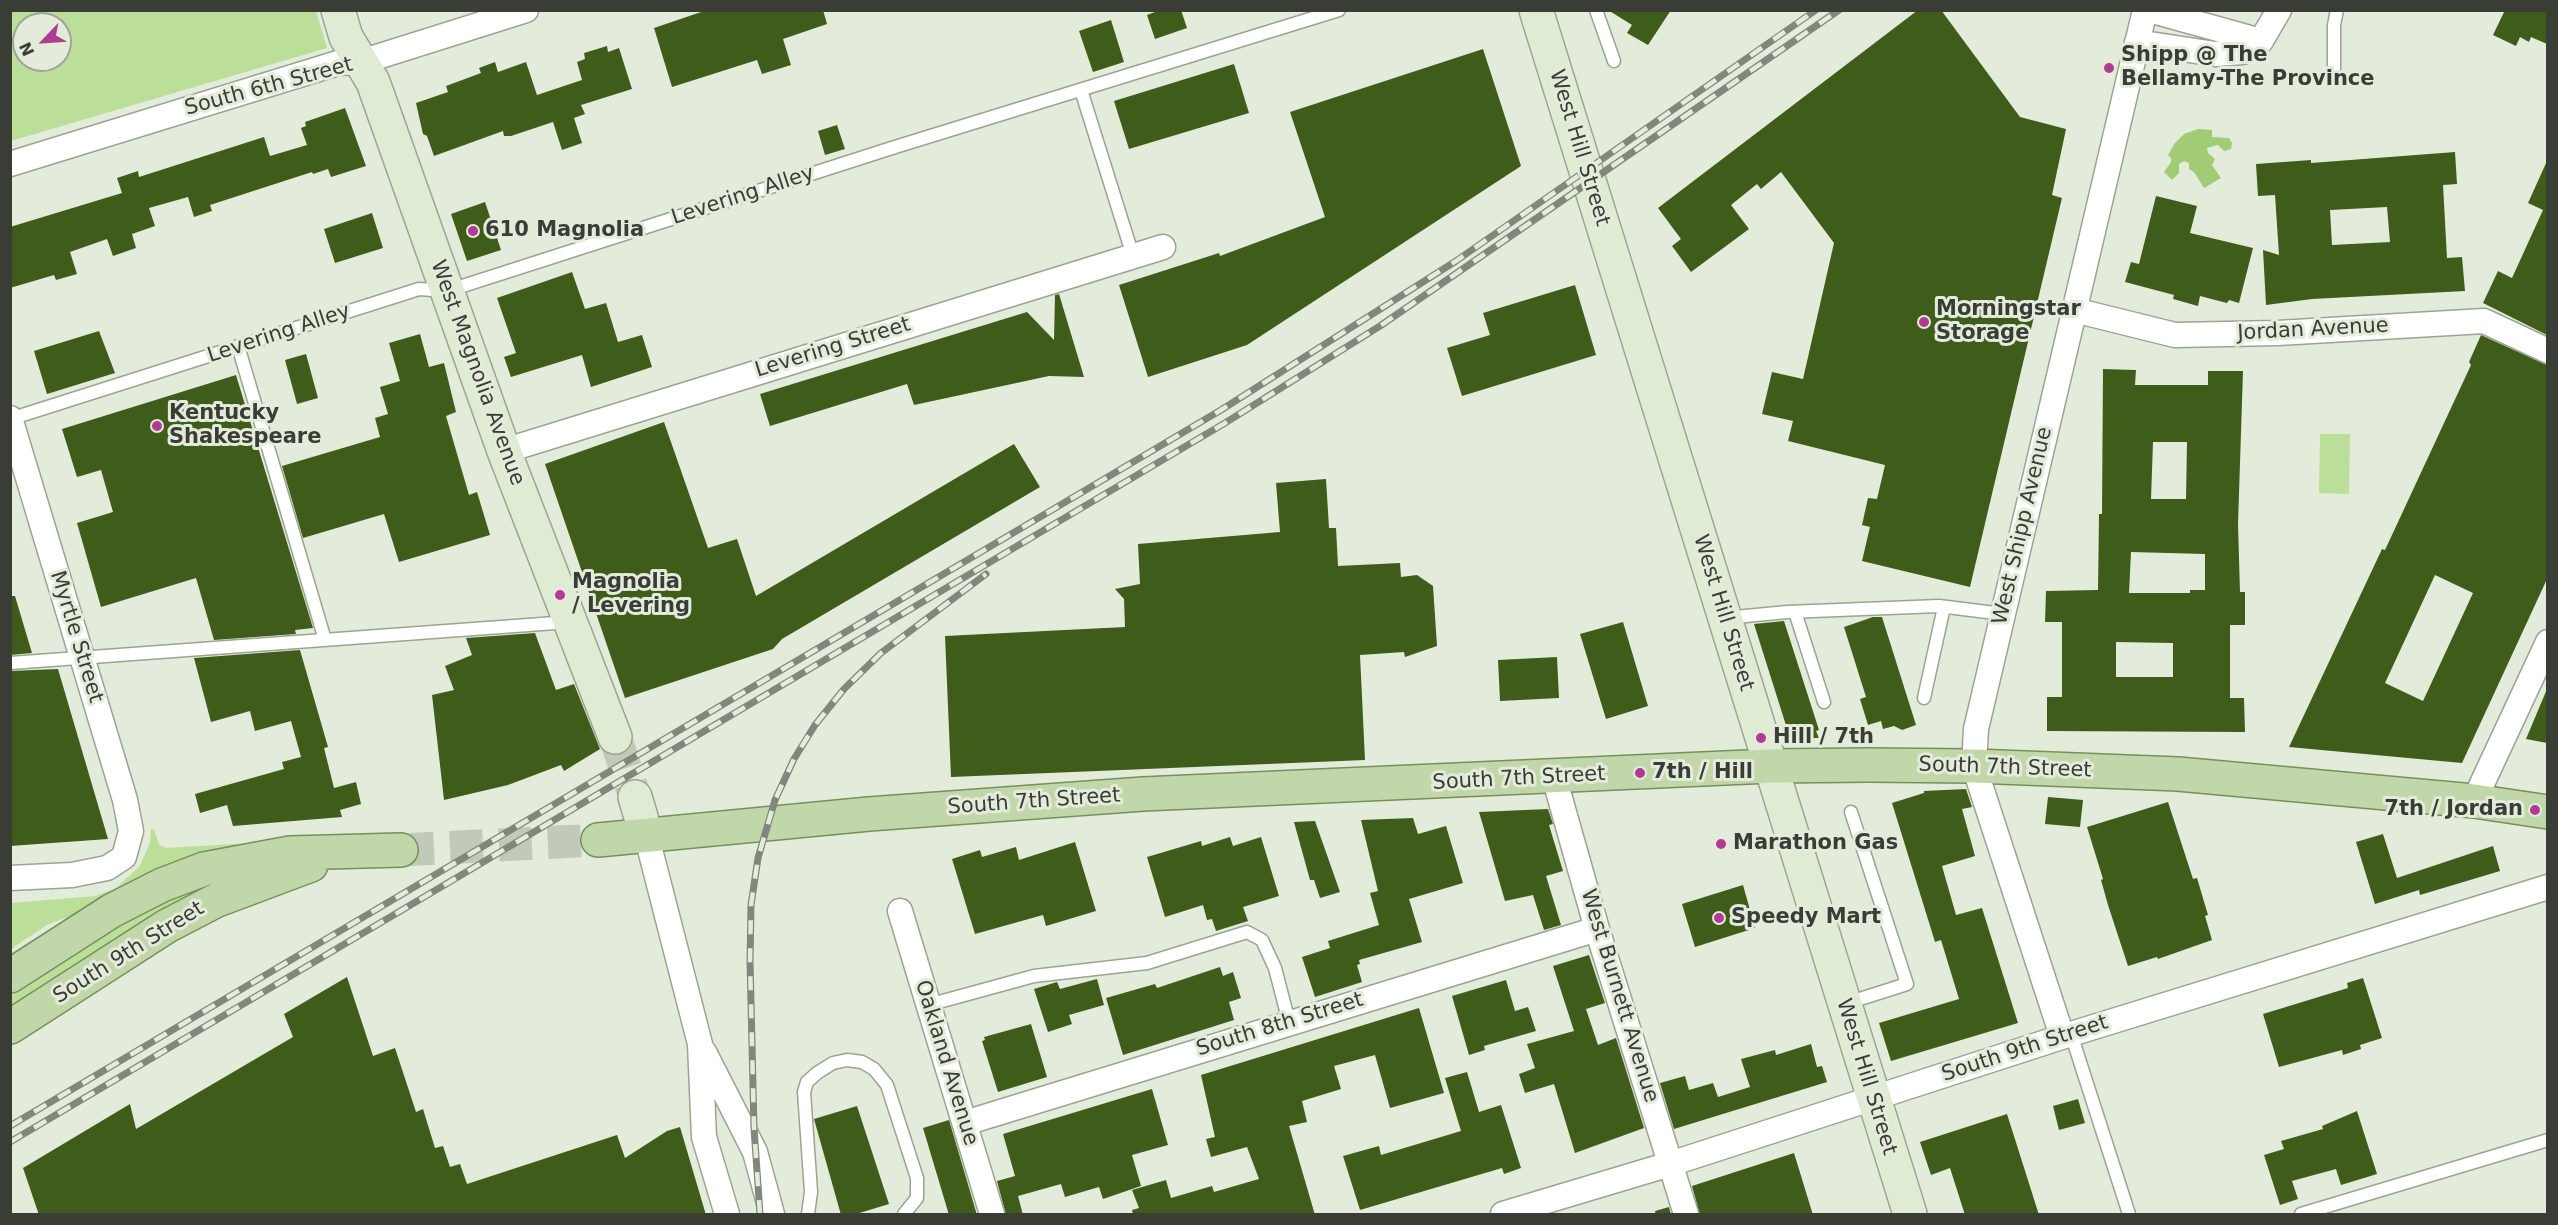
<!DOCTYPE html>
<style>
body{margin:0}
#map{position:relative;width:2558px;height:1225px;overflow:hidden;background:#e3ecda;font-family:"DejaVu Sans",sans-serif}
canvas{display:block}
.frame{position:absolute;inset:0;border:12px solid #393d36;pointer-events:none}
.north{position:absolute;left:12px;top:12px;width:60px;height:60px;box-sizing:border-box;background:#e3ecda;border:2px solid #9fa698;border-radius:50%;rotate:245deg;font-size:16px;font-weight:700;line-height:24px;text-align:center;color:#393d36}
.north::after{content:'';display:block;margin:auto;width:21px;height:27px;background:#b13b92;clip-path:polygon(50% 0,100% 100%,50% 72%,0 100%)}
</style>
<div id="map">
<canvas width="2558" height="1225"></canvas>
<div class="frame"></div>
<div class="north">N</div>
</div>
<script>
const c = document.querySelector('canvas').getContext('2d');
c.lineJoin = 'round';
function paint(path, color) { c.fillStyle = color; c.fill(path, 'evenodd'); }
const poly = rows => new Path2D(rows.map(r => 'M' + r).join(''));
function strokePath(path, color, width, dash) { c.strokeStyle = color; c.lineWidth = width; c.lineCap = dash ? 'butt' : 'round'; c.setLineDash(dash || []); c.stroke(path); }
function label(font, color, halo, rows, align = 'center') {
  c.font = font + ' "DejaVu Sans",sans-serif'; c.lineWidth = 6; c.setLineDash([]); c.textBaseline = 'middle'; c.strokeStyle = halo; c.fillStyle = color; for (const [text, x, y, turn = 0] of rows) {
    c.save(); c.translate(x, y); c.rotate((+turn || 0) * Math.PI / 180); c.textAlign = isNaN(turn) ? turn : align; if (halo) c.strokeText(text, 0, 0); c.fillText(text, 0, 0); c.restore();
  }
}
paint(poly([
 [11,10,316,11,327,48,11,141],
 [24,24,60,24,60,60,24,60],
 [2320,434,2350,434,2349,494,2319,493],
 [151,829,154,829,159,845,166,848,267,842,47,925,11,949,11,903,95,896,116,888,139,867,150,843],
 [244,871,11,1015,11,996,137,914,167,899]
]), '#bbde99');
paint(poly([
 [2198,129,2212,130,2212,137,2229,138,2232,143,2231,149,2224,151,2218,145,2207,148,2208,153,2215,159,2212,165,2221,178,2204,188,2194,172,2189,169,2189,163,2184,161,2179,164,2179,173,2172,180,2164,172,2171,162,2171,158,2168,155,2175,143,2184,134]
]), '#a1cb75');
paint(poly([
 [707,10,823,10,827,24,783,39,791,65,762,74,757,60,672,87,654,28],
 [1160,10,1181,10,1187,28,1155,39,1147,15],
 [1608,10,1671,10,1648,45,1627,33,1632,25],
 [1918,10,1941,10,2020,117,2066,129,2052,195,2062,198,1970,587,1862,561,1870,527,1862,525,1868,498,1877,499,1885,465,1788,441,1793,421,1762,414,1772,372,1803,379,1834,243,1781,172,1761,189,1757,184,1731,205,1749,229,1691,272,1672,246,1681,239,1658,208],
 [2505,10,2547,10,2547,44,2531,37,2529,42,2520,37,2516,46,2493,35],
 [1111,20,1124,62,1093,72,1079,31],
 [607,46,608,52,619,48,632,89,581,105,585,114,574,118,582,143,562,150,553,122,511,136,504,136,503,131,434,156,427,136,423,134,416,103,448,92,446,86,481,73,479,68,495,62,498,72,526,62,537,95,582,80,577,62,585,59,584,53],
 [1483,49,1521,166,1247,345,1148,377,1119,285,1219,253,1220,256,1325,217,1290,112],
 [1234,64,1249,113,1129,149,1114,101],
 [345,108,366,166,331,177,328,169,313,174,312,172,210,205,212,211,194,217,188,197,149,208,155,226,132,234,136,248,113,256,107,239,70,252,77,274,56,280,54,275,10,288,10,227,122,193,117,178,138,171,139,177,264,137,270,156,307,145,301,128,306,126,305,122],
 [837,125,845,149,825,155,818,131],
 [2455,152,2457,184,2443,185,2447,258,2462,257,2465,291,2312,299,2266,305,2263,250,2279,255,2275,195,2258,196,2256,164,2311,160,2311,163],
 [2387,207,2390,242,2332,245,2330,210],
 [2547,161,2547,335,2483,303,2498,271,2512,278,2543,210,2528,203],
 [2156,196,2197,206,2190,233,2253,248,2239,303,2229,300,2227,303,2200,296,2198,306,2173,299,2174,295,2125,282,2131,262,2139,264],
 [485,202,501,250,467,261,451,214],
 [372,213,383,248,335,263,324,229],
 [572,272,585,309,606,303,618,342,642,335,652,367,591,387,582,355,511,377,504,357,516,353,497,298],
 [1575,285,1596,355,1462,396,1447,348,1490,335,1483,313],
 [1059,294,1084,377,1049,376,914,405,907,384,770,426,760,394,1027,312,1054,340,1055,295],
 [99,331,115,373,47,394,34,351],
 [420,334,429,367,444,363,456,412,446,416,469,495,477,492,490,535,399,562,384,514,303,538,282,466,380,437,375,418,388,414,380,387,400,381,389,343],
 [2481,335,2547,365,2547,579,2462,763,2289,747,2382,549,2385,550,2471,365,2469,362],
 [2435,575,2473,593,2423,701,2385,683],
 [306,354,318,398,297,404,285,360],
 [2103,369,2136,370,2135,385,2208,385,2208,371,2243,371,2238,524,2240,592,2245,592,2245,625,2230,625,2230,698,2244,698,2245,732,2047,731,2047,697,2062,697,2062,622,2045,622,2046,591,2098,590,2099,514,2102,514],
 [2153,442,2187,442,2186,499,2151,499],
 [2131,552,2205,554,2205,590,2190,590,2190,593,2129,593],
 [2116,642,2173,643,2173,677,2116,677],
 [236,375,313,628,295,630,296,634,214,640,196,578,101,607,77,523,113,512,101,470,77,477,62,429],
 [664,422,708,548,737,539,756,596,1014,444,1040,487,782,639,773,649,625,698,545,464],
 [1326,479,1329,528,1336,528,1338,566,1400,563,1401,577,1417,575,1433,586,1437,646,1405,657,1404,652,1360,655,1365,760,951,777,945,636,1125,627,1124,599,1115,589,1140,584,1138,544,1280,532,1276,483],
 [10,596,15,596,32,653,10,655],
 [1873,617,1882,617,1916,725,1902,730,1894,726,1883,729,1881,721,1868,725,1860,699,1866,697,1844,627],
 [1784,621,1819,730,1816,731,1819,738,1790,738,1754,624],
 [1623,622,1648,706,1606,719,1580,634],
 [535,633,556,690,574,684,600,749,564,771,561,765,508,785,444,800,432,695,454,690,445,666,472,655,466,638],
 [300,650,328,747,324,748,334,788,356,782,361,804,340,810,342,817,233,826,227,805,200,813,195,794,284,769,282,762,301,757,291,721,255,731,250,711,211,722,194,658],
 [1557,657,1559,698,1500,701,1498,660],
 [58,669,108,839,10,846,10,671],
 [2547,689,2547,743,2526,739],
 [1966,789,1972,807,1962,809,1975,856,1942,866,1956,915,1982,908,2018,1023,1891,1061,1879,1023,1959,999,1941,940,1935,942,1892,803,1924,793,1924,791],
 [2048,797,2083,800,2080,827,2045,824],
 [2168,802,2193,879,2197,878,2208,915,2205,916,2212,940,2158,959,2157,957,2128,966,2108,905,2101,880,2103,879,2087,827],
 [1548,809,1553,824,1549,825,1563,871,1546,876,1561,925,1544,930,1533,895,1505,901,1479,812],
 [1413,818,1418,834,1446,826,1463,883,1409,899,1422,942,1359,960,1360,964,1357,965,1362,982,1315,997,1302,957,1330,948,1328,941,1379,925,1370,893,1378,891,1361,820],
 [1315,821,1340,892,1320,898,1314,880,1310,880,1294,822],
 [2383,834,2397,878,2493,846,2500,871,2420,895,2419,890,2375,904,2356,842],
 [1230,837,1233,846,1261,837,1279,896,1243,907,1248,921,1216,931,1212,919,1207,920,1203,905,1165,917,1147,857,1201,841,1202,846],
 [1075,842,1096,911,1046,926,1043,915,975,934,952,859,980,850,982,857,1016,847,1019,860],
 [1743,885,1755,928,1695,947,1682,904],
 [1589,955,1605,1003,1586,1009,1598,1045,1616,1038,1644,1128,1575,1153,1554,1084,1525,1093,1519,1074,1535,1068,1527,1044,1574,1031,1553,966],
 [1220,967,1223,976,1233,972,1241,998,1229,1002,1234,1020,1123,1055,1106,998,1155,984,1157,988],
 [347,977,373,1056,395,1048,416,1112,423,1109,435,1148,443,1146,450,1167,460,1164,467,1184,617,1135,625,1158,667,1131,680,1127,706,1215,39,1215,23,1168,130,1104,136,1129,293,1037,284,1014],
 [2363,978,2382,1038,2360,1045,2361,1049,2343,1055,2342,1050,2279,1067,2263,1014,2348,988,2347,983],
 [1097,979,1104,1005,1069,1015,1072,1024,1048,1032,1034,989,1057,982,1060,989],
 [1506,980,1515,1011,1528,1007,1536,1031,1484,1046,1485,1050,1469,1055,1452,996],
 [1419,1008,1444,1093,1390,1108,1375,1055,1334,1066,1341,1089,1302,1101,1307,1122,1289,1126,1315,1215,1133,1215,1132,1210,1139,1208,1132,1190,1166,1180,1171,1198,1212,1186,1214,1192,1259,1179,1247,1147,1211,1157,1206,1139,1215,1137,1201,1075],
 [1031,1024,1047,1077,998,1092,982,1041,985,1040,984,1037],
 [1811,1044,1817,1067,1822,1066,1827,1082,1674,1129,1660,1083,1685,1076,1689,1090,1713,1083,1718,1097,1750,1087,1741,1059,1775,1050,1776,1055],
 [1467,1072,1479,1112,1501,1105,1521,1168,1504,1174,1502,1168,1360,1210,1343,1156,1379,1146,1381,1155,1461,1131,1445,1078],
 [1152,1089,1168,1145,1132,1155,1141,1186,1103,1199,1099,1187,1065,1197,1061,1184,1018,1196,1023,1215,1006,1215,997,1181,1015,1176,1003,1134],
 [2078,1099,2085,1123,2059,1130,2053,1106],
 [857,1106,889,1204,853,1215,841,1215,814,1119],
 [2357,1111,2377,1174,2341,1185,2336,1169,2292,1181,2298,1199,2280,1205,2264,1155,2284,1149,2281,1141,2323,1129,2322,1126],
 [2007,1114,2039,1215,1965,1215,1950,1168,1931,1175,1920,1142],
 [949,1120,977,1215,949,1215,923,1128],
 [1794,1153,1813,1215,1700,1215,1692,1186],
 [1669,1207,1671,1215,1656,1215,1655,1211]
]), '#405c1b');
strokePath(poly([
 [615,737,635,797]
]), '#c1c9b9', 33, [33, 16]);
strokePath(poly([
 [401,850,598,840]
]), '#c1c9b9', 33, [33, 16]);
const lane = poly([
 [1596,10,1614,61],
 [2334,73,2334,25,2337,10],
 [1081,90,1133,256],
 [238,346,325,640],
 [10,419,419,289,447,291,895,147,1339,10],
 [1795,612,1824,702],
 [1725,618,1787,612,1939,606,2003,614],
 [10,663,569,622],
 [1924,698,1944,607],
 [1844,1004,1907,984,1851,812],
 [928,1005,1034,976,1147,963,1247,932,1262,940,1275,968,1289,1022],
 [2071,1034,2129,1214],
 [808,1214,811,1192,804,1092,807,1082,817,1073,833,1063,847,1060,862,1062,874,1069,887,1085,917,1178,917,1198,904,1214],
 [2301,1214,2548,1140]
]);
const street = poly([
 [2149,10,2261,41],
 [2137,42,2215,54,2243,52,2261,41,2279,10],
 [10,164,338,63,361,62,526,10],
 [2074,310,2175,335,2278,333,2484,321,2548,351],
 [10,418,125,800,131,831,124,857,107,868,72,875,10,878],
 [504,451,1163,247],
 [1554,777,1597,929,1686,1214],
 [2474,801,2548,642],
 [646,834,700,1044,704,1137,727,1214],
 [900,911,992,1214],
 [2062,1036,1974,766,1976,729,2145,10],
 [704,1052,755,1152,772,1214],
 [965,1123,1597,929],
 [1503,1214,1670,1164,2071,1034,2548,887]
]);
const secondary = poly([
 [338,10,346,37,373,82,504,451,615,737],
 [1536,10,1910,1214],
 [635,797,646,834]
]);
const primary = poly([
 [598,840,869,814,1143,794,1770,766,1868,765,1974,766,2178,774,2474,801,2548,812],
 [10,976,111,911,162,885,204,869,290,853,401,850],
 [10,1027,167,926,215,901,311,865]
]);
strokePath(lane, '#9ba493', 15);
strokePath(street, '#9ba493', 27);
strokePath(secondary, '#9ba493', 36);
strokePath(primary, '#76905c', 36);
strokePath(lane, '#fff', 12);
strokePath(street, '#fff', 24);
strokePath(secondary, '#e0ebd4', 33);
strokePath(primary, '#c1d7a9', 33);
const rail = poly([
 [10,1126,1221,410,1456,261,1816,10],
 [10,1142,1225,423,1380,326,1839,10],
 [760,1214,754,1128,750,961,751,905,758,858,775,800,794,759,815,725,844,689,881,653,986,574]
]);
strokePath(rail, '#81877c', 7);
strokePath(rail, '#e3ecda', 4.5, [14]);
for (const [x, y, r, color] of [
 [2109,68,6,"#b13b92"],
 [473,231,6,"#b13b92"],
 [1924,322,6,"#b13b92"],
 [157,426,6,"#b13b92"],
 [560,595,6,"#b13b92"],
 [1761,738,6,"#b13b92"],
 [1640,773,6,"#b13b92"],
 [2535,810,6,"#b13b92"],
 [1721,844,6,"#b13b92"],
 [1719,918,6,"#b13b92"]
]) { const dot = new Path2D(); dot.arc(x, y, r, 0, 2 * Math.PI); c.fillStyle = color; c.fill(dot); strokePath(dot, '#e3ecda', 2); }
label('bold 21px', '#393d36', '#e3ecda', [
 ["Shipp @ The",2121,56],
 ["Bellamy-The Province",2121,80],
 ["610 Magnolia",485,231],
 ["Morningstar",1936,310],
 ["Storage",1936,334],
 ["Kentucky",169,414],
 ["Shakespeare",169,438],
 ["Magnolia",572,583],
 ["/ Levering",572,607],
 ["Hill / 7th",1773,738],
 ["7th / Hill",1652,773],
 ["7th / Jordan",2523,810,"right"],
 ["Marathon Gas",1733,844],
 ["Speedy Mart",1731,918]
], 'left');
label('21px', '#393d36', '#e3ecda', [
 ["South 6th Street",269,87,-15],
 ["West Hill Street",1579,148,73],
 ["Levering Alley",743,196,-18],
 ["Jordan Avenue",2313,330,-3],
 ["Levering Alley",279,334,-18],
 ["Levering Street",833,348,-17],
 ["West Magnolia Avenue",477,373,70],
 ["West Shipp Avenue",2023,526,-77],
 ["West Hill Street",1723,613,73],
 ["Myrtle Street",76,637,73],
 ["South 7th Street",2005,768,2],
 ["South 7th Street",1519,779,-3],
 ["South 7th Street",1034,802,-4],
 ["South 9th Street",129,953,-32],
 ["West Burnett Avenue",1619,996,73],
 ["South 8th Street",1280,1025,-17],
 ["South 9th Street",2025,1049,-18],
 ["Oakland Avenue",946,1063,73],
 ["West Hill Street",1866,1077,73]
]);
</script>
